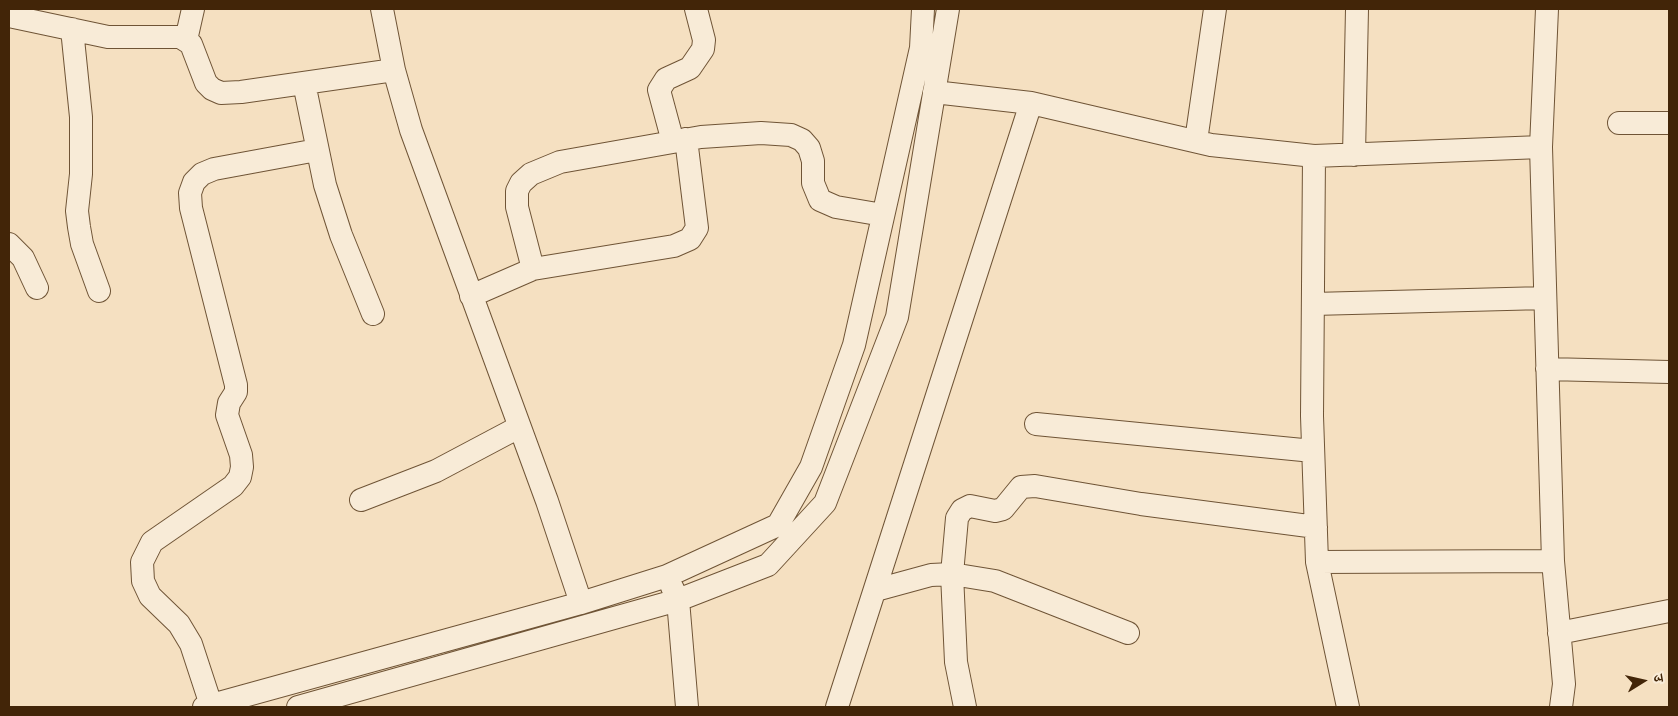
<!DOCTYPE html>
<meta charset="utf-8">
<style>
body{margin:0}
#map{position:relative;width:1678px;height:716px;overflow:hidden;background:#f5e0c1;font-family:"Old Standard TT","Noto Serif Devanagari",serif}
canvas{display:block}
.frame{position:absolute;inset:0;border:10px solid #422508;pointer-events:none}
.north{position:absolute;left:1618px;top:656px;width:50px;height:50px;-webkit-text-stroke:4px #f8ebd7;paint-order:stroke;rotate:80deg;font-size:14px;font-weight:700;line-height:20px;text-align:center;color:#422508}
.north::after{content:'';display:block;margin:auto;width:18px;height:22px;background:#422508;clip-path:polygon(50% 0,100% 100%,50% 72%,0 100%)}
</style>
<div id="map">
<canvas width="1678" height="716"></canvas>
<div class="frame"></div>
<div class="north">उ</div>
</div>
<script>
const c = document.querySelector('canvas').getContext('2d');
c.lineJoin = 'round';
const poly = rows => new Path2D(rows.map(r => 'M' + r).join(''));
function strokePath(path, color, width, dash) { c.strokeStyle = color; c.lineWidth = width; c.lineCap = dash ? 'butt' : 'round'; c.setLineDash(dash || []); c.stroke(path); }
const street = poly([
 [382,9,394,70,411,130,547,501,581,603],
 [9,16,108,37,180,37,191,44,206,83,212,89,221,93,241,92,394,70],
 [72,29,81,117,81,174,77,211,79,227,82,244,99,291],
 [186,40,193,9],
 [304,83,325,185,341,235,373,314],
 [934,92,1031,103,1211,145,1314,156],
 [1619,123,1669,123],
 [1196,141,1215,9],
 [673,142,659,90,666,79,690,68,703,49,704,40,696,9],
 [1354,155,1357,9],
 [9,244,23,258,37,288],
 [533,269,517,207,517,191,521,183,531,174,560,162,701,137,761,133,791,135,802,140,809,148,813,161,813,183,820,200,836,207,883,215],
 [471,296,533,269,674,246,690,239,697,228,686,139],
 [1313,304,1545,298],
 [1547,369,1669,372],
 [1036,424,1313,451],
 [361,500,436,471,519,427],
 [1553,561,1564,684,1561,707],
 [1317,562,1553,561,1541,147,1547,9],
 [672,587,678,600,687,707],
 [876,590,931,575,952,574,956,662,965,707],
 [1128,633,995,581,952,574,957,518,962,510,970,506,995,511,1003,509,1021,487,1035,486,1141,504,1316,527],
 [1559,633,1669,611],
 [211,705,191,644,179,624,150,596,143,581,142,562,152,542,233,486,240,477,242,467,241,455,227,415,229,403,236,392,236,385,191,208,190,193,194,182,202,174,214,169,317,150],
 [204,707,581,603,667,576,778,525,811,467,854,345,921,48,923,9],
 [298,707,678,600,768,565,825,503,897,317,948,9],
 [837,707,1031,103],
 [1348,707,1317,562,1312,416,1314,156,1541,147]
]);
strokePath(street, '#6f5436', 24);
strokePath(street, '#f8ebd7', 22);
</script>
